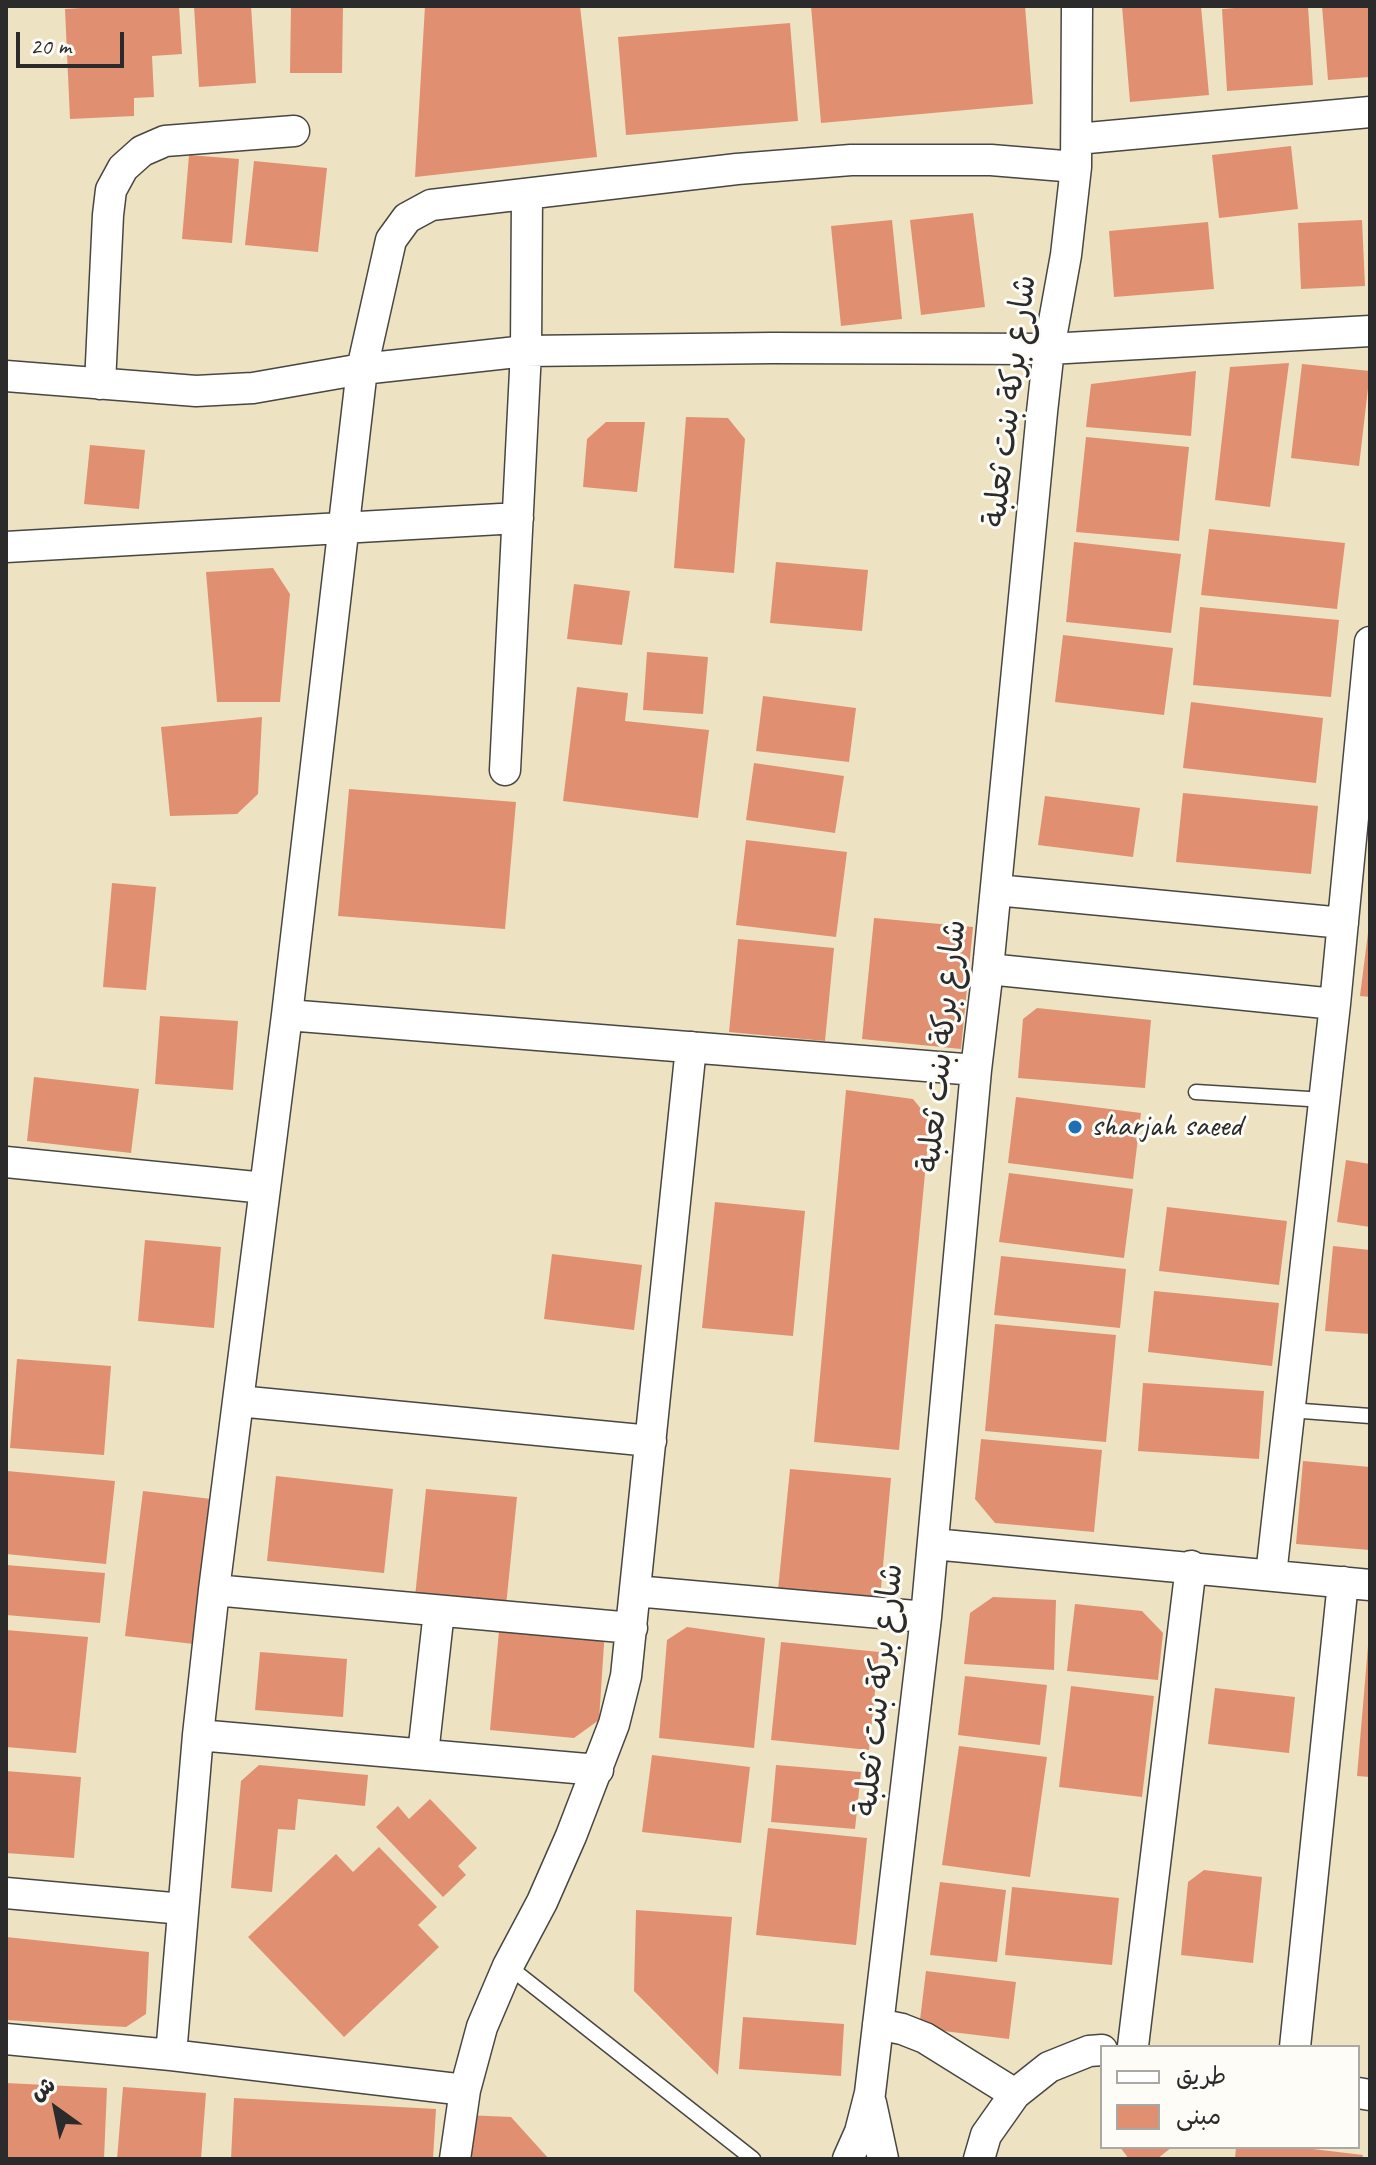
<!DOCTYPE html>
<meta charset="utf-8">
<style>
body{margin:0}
#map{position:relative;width:1376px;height:2165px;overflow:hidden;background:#ede2c2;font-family:Caveat,"Playpen Sans Arabic",sans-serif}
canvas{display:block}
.frame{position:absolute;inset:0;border:8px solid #2b2b2b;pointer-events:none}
.legend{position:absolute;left:1100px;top:2045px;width:260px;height:104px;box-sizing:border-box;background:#fdfcf7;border:2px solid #a9a8a5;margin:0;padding:10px 14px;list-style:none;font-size:24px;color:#2b2b2b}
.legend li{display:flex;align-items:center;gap:16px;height:40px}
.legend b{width:40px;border:2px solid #a9a8a5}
.north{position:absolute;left:16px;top:2069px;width:80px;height:80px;-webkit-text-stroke:6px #fdfcf7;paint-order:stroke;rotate:327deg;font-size:22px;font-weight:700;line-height:32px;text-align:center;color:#2b2b2b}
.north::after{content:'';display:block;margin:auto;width:28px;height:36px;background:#2b2b2b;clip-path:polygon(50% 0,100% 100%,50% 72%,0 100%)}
.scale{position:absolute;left:16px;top:32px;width:108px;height:36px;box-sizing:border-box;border:4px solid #2b2b2b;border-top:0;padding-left:10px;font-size:24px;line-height:28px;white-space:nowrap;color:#2b2b2b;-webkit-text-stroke:6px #fdfcf7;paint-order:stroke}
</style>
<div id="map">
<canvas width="1376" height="2165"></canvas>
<div class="frame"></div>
<ul class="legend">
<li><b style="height:10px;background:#fff"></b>طريق</li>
<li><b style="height:22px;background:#e09071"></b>مبنى</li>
</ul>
<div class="north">ش</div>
<div class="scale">20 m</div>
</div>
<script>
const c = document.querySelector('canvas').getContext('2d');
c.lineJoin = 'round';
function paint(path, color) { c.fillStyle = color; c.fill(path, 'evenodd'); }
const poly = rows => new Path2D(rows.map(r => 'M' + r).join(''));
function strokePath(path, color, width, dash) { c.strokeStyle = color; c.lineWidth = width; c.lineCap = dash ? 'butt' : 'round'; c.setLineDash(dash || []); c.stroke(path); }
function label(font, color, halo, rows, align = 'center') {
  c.font = font + ' Caveat,"Playpen Sans Arabic",sans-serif'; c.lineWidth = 6; c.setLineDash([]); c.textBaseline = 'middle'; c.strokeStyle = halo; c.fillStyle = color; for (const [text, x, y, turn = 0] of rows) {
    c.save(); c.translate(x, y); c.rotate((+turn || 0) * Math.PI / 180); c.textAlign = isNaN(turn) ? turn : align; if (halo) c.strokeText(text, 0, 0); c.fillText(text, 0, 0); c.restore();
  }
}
paint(poly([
 [115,6,179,6,182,54,152,56,154,97,134,98,134,116,70,119,65,9],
 [194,6,251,6,256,83,199,87],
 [291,6,343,6,342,73,290,73],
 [425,6,580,6,597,157,415,177],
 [811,6,1025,6,1033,104,821,123],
 [1122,6,1201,6,1209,95,1130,102],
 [1261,6,1308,6,1313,85,1227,91,1222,9],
 [1322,6,1370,6,1370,77,1328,80],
 [790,23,798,121,626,135,618,37],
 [1291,146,1298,209,1219,218,1212,155],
 [189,155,239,159,232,243,182,239],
 [254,161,327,168,318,252,245,245],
 [973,213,985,307,921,315,910,220],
 [892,220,902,319,841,326,831,226],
 [1362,220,1365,286,1301,289,1298,223],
 [1208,222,1214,289,1114,297,1109,231],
 [1289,363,1270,507,1215,500,1230,367],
 [1302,364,1370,371,1359,466,1291,458],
 [1196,371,1191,436,1086,427,1091,384],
 [686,417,728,418,745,439,734,573,674,568],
 [606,422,645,422,637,492,583,487,587,439],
 [1086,437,1189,447,1179,541,1076,532],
 [90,445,145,450,139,509,84,504],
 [1209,529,1345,543,1337,609,1201,595],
 [1074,542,1181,554,1171,633,1066,622],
 [776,562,868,570,862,631,770,623],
 [273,568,290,594,280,702,217,702,206,572],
 [574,584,630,591,622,645,567,639],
 [1200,607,1339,620,1331,697,1193,685],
 [1063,635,1173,648,1164,715,1055,702],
 [647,652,708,657,703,714,643,710],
 [577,687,628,693,625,721,709,730,698,818,563,801],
 [763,696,856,708,849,762,756,751],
 [1191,702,1323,718,1316,783,1183,768],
 [262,717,258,794,237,814,170,816,161,727],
 [754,763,844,776,835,833,746,820],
 [349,789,516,802,505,929,338,916],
 [1183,793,1318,806,1311,874,1176,862],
 [1045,796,1140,808,1133,857,1038,845],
 [746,840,847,852,836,937,736,925],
 [112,883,156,887,146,990,103,987],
 [874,918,973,927,961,1049,862,1039],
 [1368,933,1370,933,1370,997,1360,996],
 [738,939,834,948,825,1041,729,1032],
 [1037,1008,1151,1020,1145,1088,1018,1078,1023,1019],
 [160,1016,238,1021,233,1090,155,1084],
 [34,1077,139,1089,131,1153,27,1141],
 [846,1090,913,1099,930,1120,899,1450,814,1442],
 [1016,1097,1141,1113,1133,1179,1008,1163],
 [1346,1160,1370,1164,1370,1227,1337,1222],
 [1009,1173,1133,1189,1124,1258,999,1242],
 [715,1202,805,1211,793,1336,702,1328],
 [1167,1207,1287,1221,1279,1285,1159,1271],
 [145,1240,221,1247,214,1328,138,1321],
 [1333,1246,1370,1250,1370,1334,1325,1331],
 [552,1254,642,1265,634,1330,544,1319],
 [1001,1256,1126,1269,1120,1328,994,1315],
 [1154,1291,1279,1303,1272,1366,1148,1352],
 [995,1324,1116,1335,1106,1442,985,1431],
 [17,1359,111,1366,104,1455,10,1448],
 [1143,1383,1264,1391,1259,1459,1138,1451],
 [981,1439,1102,1450,1094,1532,995,1523,975,1499],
 [1303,1461,1370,1467,1370,1550,1296,1544],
 [790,1469,891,1478,880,1599,778,1590],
 [7,1471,115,1481,106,1564,6,1554],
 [276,1476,393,1489,384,1573,267,1561],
 [426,1489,517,1497,506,1606,415,1597],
 [143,1491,220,1500,199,1590,195,1621,205,1622,202,1645,125,1636],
 [6,1565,105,1573,100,1623,6,1615],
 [993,1597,1056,1600,1054,1670,964,1664,970,1613],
 [1075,1604,1142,1611,1163,1633,1158,1680,1067,1671],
 [500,1620,605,1629,599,1720,574,1738,490,1730],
 [687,1627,765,1638,754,1748,659,1738,667,1640],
 [6,1630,88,1637,76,1753,6,1747],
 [781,1642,879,1652,869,1750,771,1740],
 [1368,1646,1370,1646,1370,1777,1357,1776],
 [260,1652,347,1659,343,1717,255,1710],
 [965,1676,1047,1685,1040,1745,958,1735],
 [1071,1686,1154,1696,1142,1797,1059,1787],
 [1215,1688,1295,1697,1289,1753,1208,1744],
 [959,1746,1047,1757,1030,1877,942,1865],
 [652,1755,750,1767,741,1843,642,1832],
 [259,1765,368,1775,365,1806,298,1799,295,1830,278,1829,272,1892,231,1888,241,1781],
 [776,1765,861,1772,855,1829,771,1822],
 [6,1771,81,1777,74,1858,6,1853],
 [430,1799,477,1848,458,1866,466,1875,443,1897,376,1827,398,1806,409,1819],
 [768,1828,867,1838,856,1945,756,1935],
 [379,1847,437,1907,418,1925,439,1947,344,2037,248,1937,336,1854,353,1872],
 [1204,1870,1262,1877,1253,1963,1181,1955,1188,1882],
 [940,1882,1006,1890,997,1962,930,1955],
 [1012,1887,1119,1898,1112,1965,1005,1955],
 [636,1910,732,1917,718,2075,634,1991],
 [6,1937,149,1952,146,2014,126,2027,6,2020],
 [926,1971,1016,1982,1009,2039,919,2028],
 [743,2017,844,2024,841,2076,739,2069],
 [6,2083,107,2088,104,2159,6,2159],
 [123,2087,206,2093,201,2159,117,2159],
 [234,2098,436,2109,433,2159,231,2159],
 [465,2115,511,2117,549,2159,463,2159],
 [1120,2147,1172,2147,1157,2159,1129,2159],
 [1236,2147,1296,2147,1363,2155,1362,2159,1235,2159]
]), '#e09071');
const service = poly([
 [1196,1092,1325,1100],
 [1289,1410,1370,1416],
 [508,1966,753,2159]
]);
const minor = poly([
 [1077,139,1370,112],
 [6,376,196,391,253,388,362,369,526,351,772,348,1049,349,1370,331],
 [100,384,108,215,111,190,123,168,142,151,165,141,294,131],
 [6,547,518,518],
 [505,770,526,351,527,194],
 [996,890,1343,923],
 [988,969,1335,1004],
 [287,1015,976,1070],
 [6,1162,265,1188],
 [238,1401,651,1441],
 [933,1544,1370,1585],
 [1271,1575,1335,1004,1370,642],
 [214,1590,632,1628],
 [635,1591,926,1617],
 [198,1735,598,1770],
 [423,1754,439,1611],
 [6,1893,183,1909],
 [878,2024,902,2029,925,2038,1015,2094],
 [6,2039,171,2055,465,2090],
 [1133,2046,1191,1566],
 [1295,2047,1343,1582],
 [171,2055,198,1735,214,1590,287,1015,362,369,391,240,407,218,431,205,737,169,851,160,991,160,1076,167],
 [1358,2093,1370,2095],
 [871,2103,883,2159],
 [455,2159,465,2090,482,2027,508,1966,542,1902,571,1836,614,1724,626,1676,691,1047],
 [848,2159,860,2132,870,2093,926,1617,976,1070,988,969,1042,412,1049,349,1066,255,1076,167,1077,6],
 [979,2159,986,2135,1015,2094,1049,2067,1089,2051,1102,2050]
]);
strokePath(service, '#484642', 17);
strokePath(minor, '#484642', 33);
strokePath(service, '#fff', 14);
strokePath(minor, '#fff', 30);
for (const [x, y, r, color] of [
 [1075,1127,8,"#1f6fb2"]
]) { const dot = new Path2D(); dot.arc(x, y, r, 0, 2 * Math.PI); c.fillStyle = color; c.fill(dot); strokePath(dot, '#fdfcf7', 3); }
label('32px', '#2b2b2b', '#fdfcf7', [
 ["شارع بركة بنت ثعلبة",1011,401,-83],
 ["شارع بركة بنت ثعلبة",943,1046,-84],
 ["شارع بركة بنت ثعلبة",880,1690,-84]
]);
label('32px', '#2b2b2b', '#fdfcf7', [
 ["sharjah saeed",1091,1127]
], 'left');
</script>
